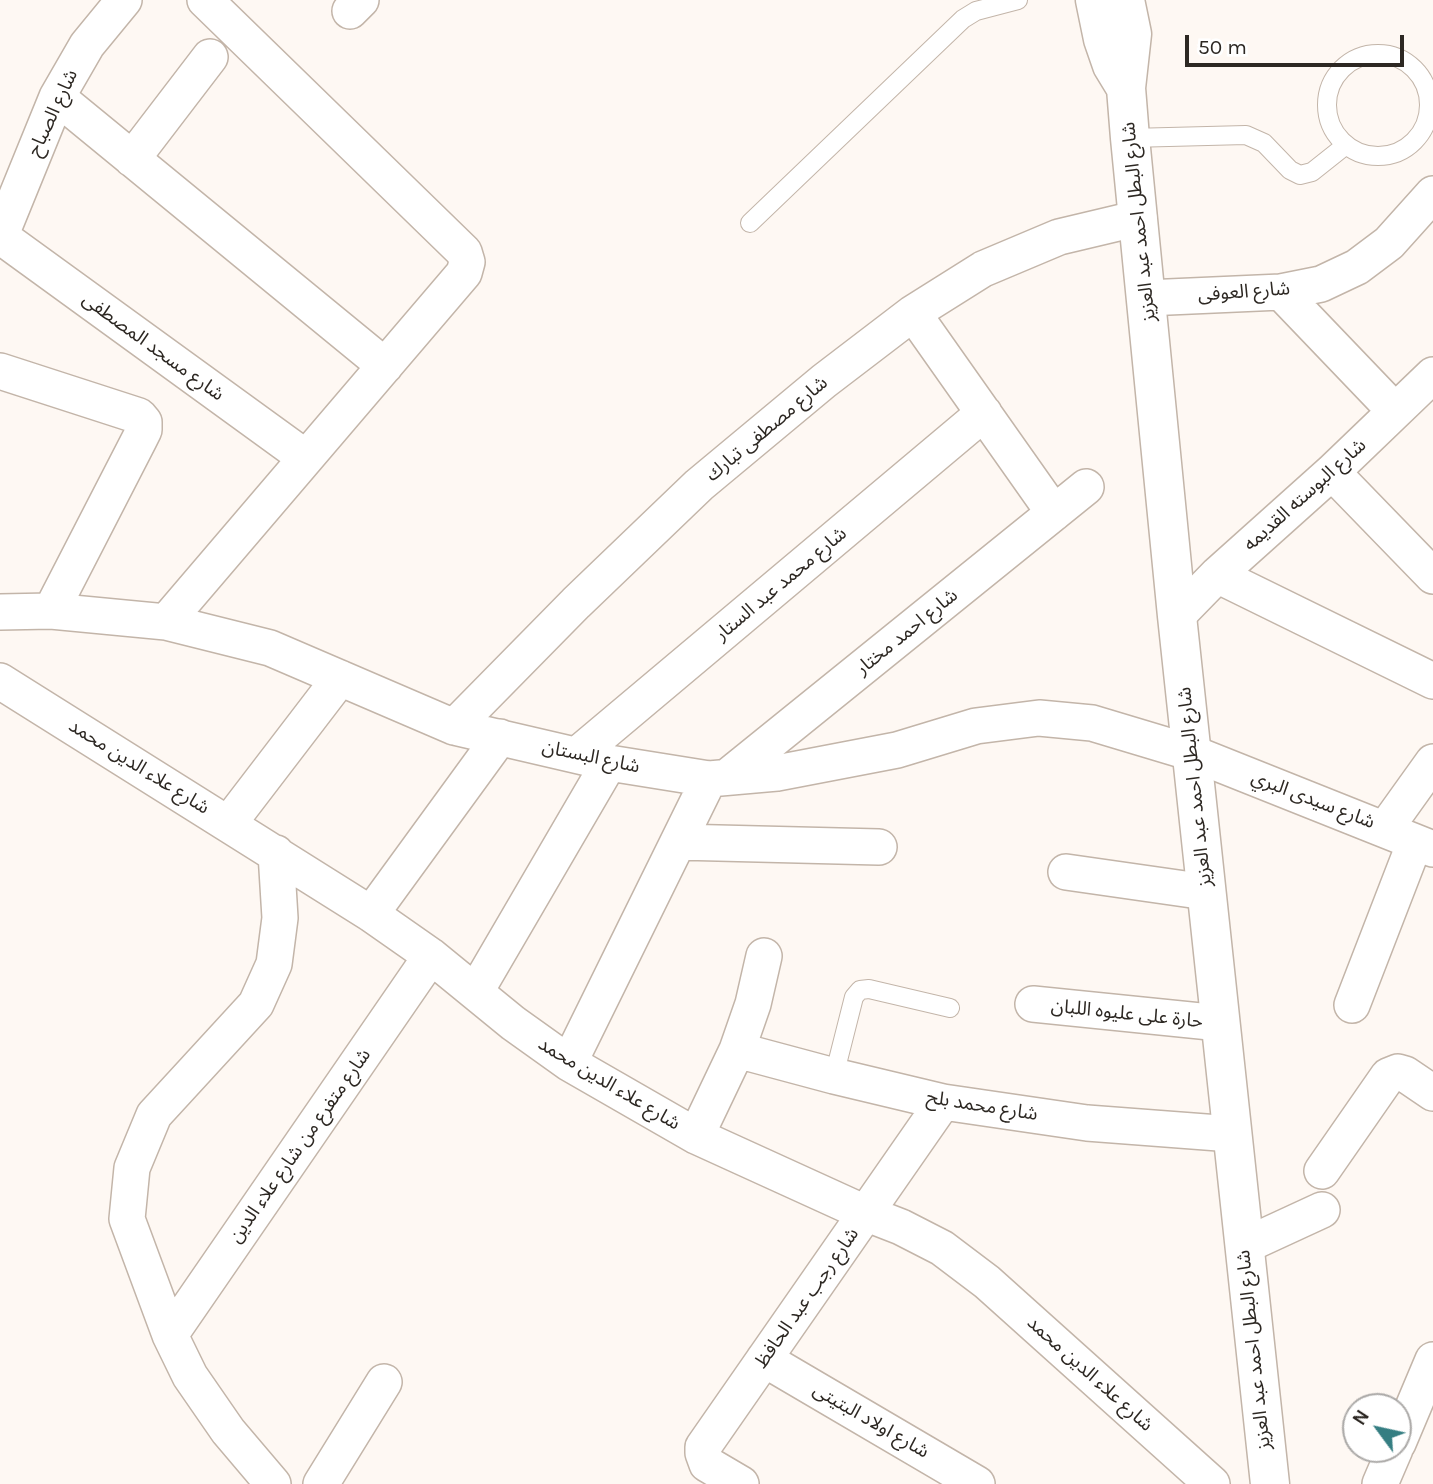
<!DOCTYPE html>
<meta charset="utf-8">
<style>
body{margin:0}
#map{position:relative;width:1433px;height:1484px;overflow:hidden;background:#fef8f3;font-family:Karla,sans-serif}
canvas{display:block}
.north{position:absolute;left:1342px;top:1393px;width:70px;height:70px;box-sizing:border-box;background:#fff;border:2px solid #aba9a7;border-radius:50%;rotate:303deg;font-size:19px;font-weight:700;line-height:28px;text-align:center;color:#2d2823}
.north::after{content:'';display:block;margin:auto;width:24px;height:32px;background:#357e82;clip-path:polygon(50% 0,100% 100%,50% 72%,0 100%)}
.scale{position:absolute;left:1185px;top:35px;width:219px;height:32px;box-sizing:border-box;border:4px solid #2d2823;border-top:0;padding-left:9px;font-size:21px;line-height:24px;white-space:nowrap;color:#2d2823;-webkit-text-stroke:5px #fff;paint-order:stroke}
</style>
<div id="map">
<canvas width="1433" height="1484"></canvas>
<div class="north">N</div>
<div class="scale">50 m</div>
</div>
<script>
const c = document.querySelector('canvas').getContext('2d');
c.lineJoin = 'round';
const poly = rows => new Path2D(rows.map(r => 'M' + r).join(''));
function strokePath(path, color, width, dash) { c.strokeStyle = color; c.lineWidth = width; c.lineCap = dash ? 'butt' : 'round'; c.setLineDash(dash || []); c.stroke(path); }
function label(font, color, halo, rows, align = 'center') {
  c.font = font + ' Karla,"Noto Sans Arabic",sans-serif'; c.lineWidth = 5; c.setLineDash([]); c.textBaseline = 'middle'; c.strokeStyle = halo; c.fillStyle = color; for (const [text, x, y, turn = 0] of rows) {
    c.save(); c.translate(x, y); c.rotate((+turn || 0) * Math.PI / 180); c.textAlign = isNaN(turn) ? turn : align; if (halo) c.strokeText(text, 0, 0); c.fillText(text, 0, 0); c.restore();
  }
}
const lane = poly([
 '1327 105a51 51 0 1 1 102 0a51 51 0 1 1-102 0Z',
 [1130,138,1246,135,1264,143,1290,170,1300,175,1312,172,1346,145],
 [750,223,963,19,976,11,1018,0],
 [834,1076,854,997,860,990,869,989,950,1008]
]);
const street = poly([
 [350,11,361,0],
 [57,97,385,366],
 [132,159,210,57],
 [0,236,306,458],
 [0,237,57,97,87,45,124,0],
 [1281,292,1395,411],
 [1146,298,1281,292,1321,284,1357,267,1389,243,1433,194],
 [913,313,1054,513],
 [0,371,139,416,144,422,144,430,139,440,51,611],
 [1332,472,1433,576],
 [1217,575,1433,681],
 [0,612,51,611,166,622,270,648,454,727,609,763,709,779,777,773,897,750,976,726,1039,718,1092,723,1192,753,1433,849],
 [1177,616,1217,575,1332,472,1433,375],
 [166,622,464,273,467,262,464,252,205,0],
 [0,681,371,914,431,956,513,1023,569,1063,696,1136,865,1213,901,1227,942,1248,987,1282,1212,1484],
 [454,727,576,603,699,485,824,381,913,313,983,269,1059,237,1139,218],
 [577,755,984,413],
 [727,777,1086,487],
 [229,823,340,678],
 [1385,829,1433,762],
 [678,842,879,847],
 [1066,872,1206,892],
 [371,914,500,737],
 [476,991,609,763],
 [1033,1004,1220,1023],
 [1352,1005,1415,842],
 [737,1050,834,1076,943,1102,1087,1123,1232,1134],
 [569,1063,709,779],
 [696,1136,737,1050,753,1004,764,956],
 [1322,1171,1388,1076,1398,1072,1405,1074,1433,1093],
 [1244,1246,1322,1210],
 [170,1335,431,956],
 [764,1359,977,1484],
 [1398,1443,1433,1360],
 [273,1484,228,1431,190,1376,170,1335,127,1219,132,1168,154,1115,256,1004,274,964,280,918,276,853],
 [321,1484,384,1382],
 [741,1484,707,1464,703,1453,703,1447,943,1102],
 [1380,1484,1395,1449]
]);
const secondary = poly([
 [1095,0,1103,39,1112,65,1126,88],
 [1125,0,1132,34,1126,88,1130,138,1177,616,1270,1484]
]);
strokePath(lane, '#c3b5a9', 20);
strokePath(street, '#c3b5a9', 38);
strokePath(secondary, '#c3b5a9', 41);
strokePath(lane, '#fff', 18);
strokePath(street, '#fff', 35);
strokePath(secondary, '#fff', 38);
label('19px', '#2d2823', '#fff', [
 ["شارع الصباح",53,113,-65],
 ["شارع البطل احمد عبد العزيز",1139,222,-96],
 ["شارع العوفى",1244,292,-4],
 ["شارع مسجد المصطفى",153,347,36],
 ["شارع مصطفى تبارك",767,429,-40],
 ["شارع البوسته القديمه",1305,495,-42],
 ["شارع محمد عبد الستار",781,584,-40],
 ["شارع احمد مختار",907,632,-39],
 ["شارع البستان",591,757,12],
 ["شارع علاء الدين محمد",139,767,32],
 ["شارع البطل احمد عبد العزيز",1195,787,-96],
 ["شارع سيدى البري",1313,800,21],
 ["حارة على عليوه اللبان",1127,1014,6],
 ["شارع علاء الدين محمد",609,1084,31],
 ["شارع محمد بلح",982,1106,9],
 ["شارع متفرع من شارع علاء الدين",300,1146,-55],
 ["شارع رجب عبد الحافظ",807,1298,-55],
 ["شارع البطل احمد عبد العزيز",1254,1350,-96],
 ["شارع علاء الدين محمد",1090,1374,42],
 ["شارع اولاد البتيتى",871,1421,30]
]);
</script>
